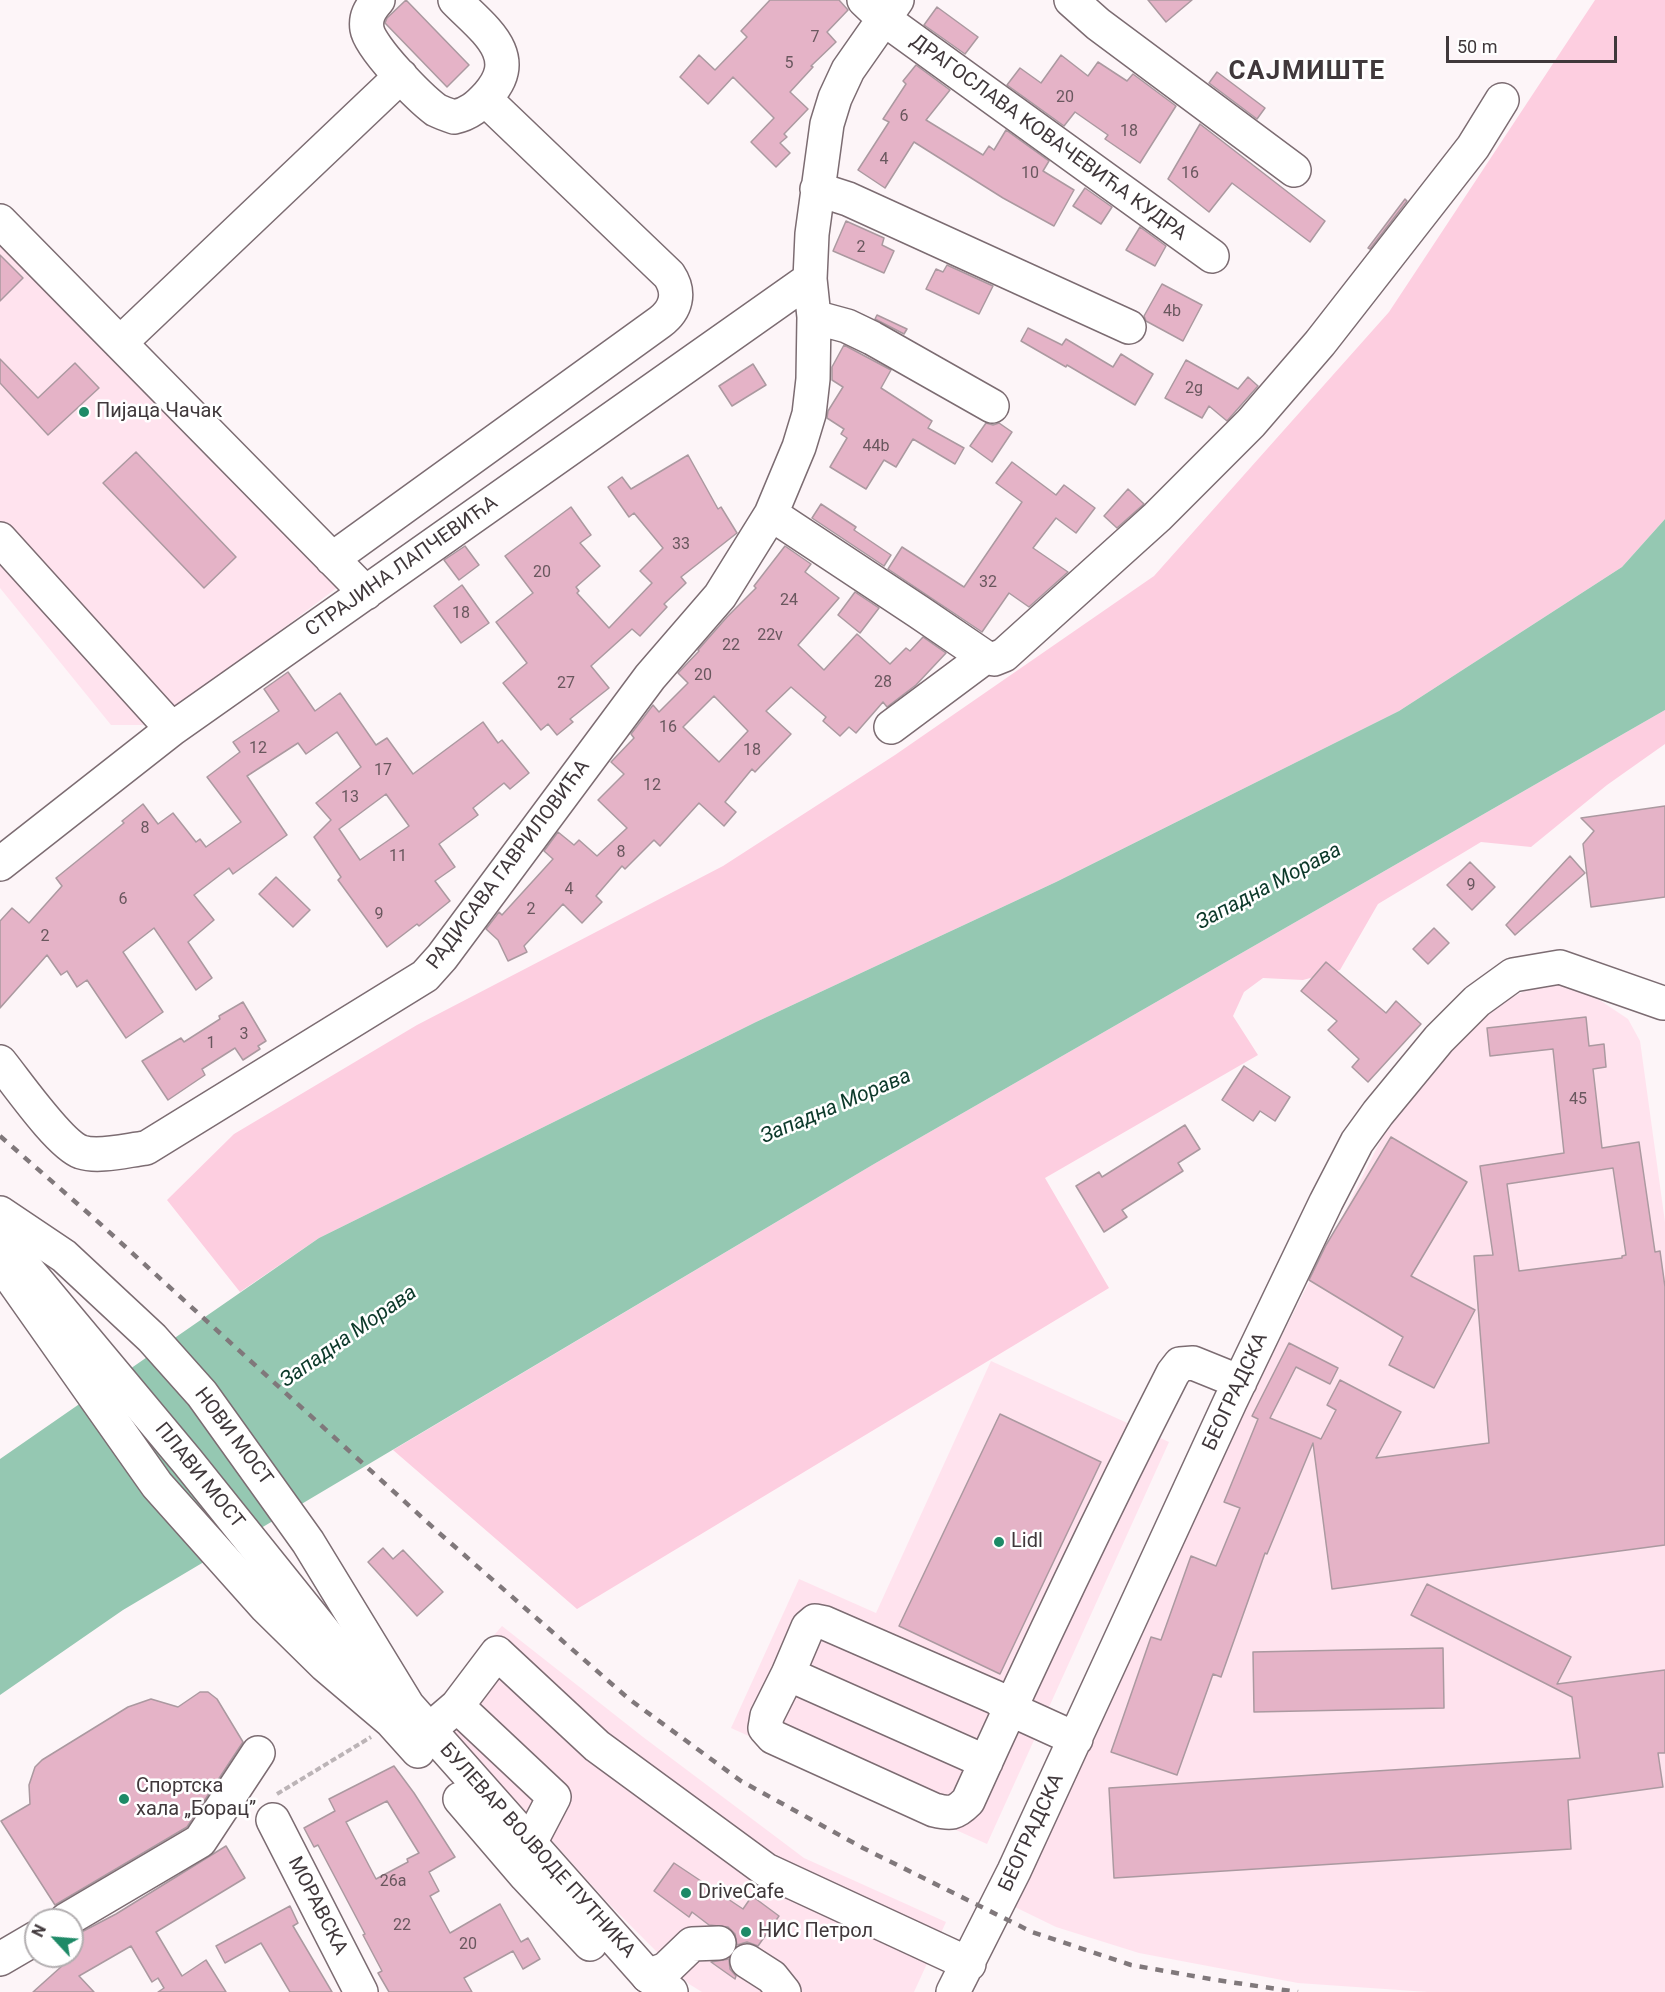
<!DOCTYPE html>
<html>
<head>
<meta charset="utf-8">
<style>
	body { margin:0 }
	#map { position:relative; width:1665px; height:1992px; overflow:hidden; background:#fdf5f8; font-family:Roboto,sans-serif }
	canvas { display:block }
	.north { position:absolute; left:24px; top:1908px; width:60px; height:60px; box-sizing:border-box; background:#fff; border:2px solid #b3afb1; border-radius:50%; rotate:296deg; font-size:16px; font-weight:700; line-height:24px; text-align:center; color:#40383b }
	.north::after { content:''; display:block; margin:auto; width:21px; height:27px; background:#1e8a67; clip-path:polygon(50% 0,100% 100%,50% 72%,0 100%) }
	.scale { position:absolute; left:1446px; top:36px; width:171px; height:27px; box-sizing:border-box; border:3px solid #40383b; border-top:0; padding-left:8px; font-size:18px; line-height:21px; white-space:nowrap; color:#40383b; -webkit-text-stroke:4px #fff; paint-order:stroke }
</style>
</head>
<body>
<div id="map">
<canvas width="1665" height="1992"></canvas>
<div class="north">N</div>
<div class="scale">50 m</div>
</div>
<script>
const context = document.querySelector('canvas').getContext('2d');
context.lineJoin = 'round';
function fill(path, color) { context.fillStyle = color; context.fill(path, 'evenodd'); }
function strokePath(path, color, width, dash) { context.strokeStyle = color; context.lineWidth = width; context.lineCap = dash ? 'butt' : 'round'; context.setLineDash(dash || []); context.stroke(path); }
function drawText(font, color, halo, rows, align = 'center') {
  context.font = font + ' Roboto,sans-serif'; context.lineWidth = 5; context.setLineDash([]); context.textBaseline = 'middle'; context.strokeStyle = halo; context.fillStyle = color; for (const [text, x, y, turn = 0] of rows) {
    context.save(); context.translate(x, y); context.rotate((+turn || 0) * Math.PI / 180); context.textAlign = isNaN(turn) ? turn : align; if (halo) context.strokeText(text, 0, 0); context.fillText(text, 0, 0); context.restore();
  }
}
fill(new Path2D(`
	M 0,238 L 338,587 L 155,725 L 111,725 L 0,588 Z
	M 1561,985 L 1592,995 L 1628,1019 L 1640,1041 L 1665,1222 L 1665,1992 L 1428,1992 L 1298,1983 L 1139,1953 L 1056,1927 L 1015,1907 L 1262,1375 L 1383,1136 L 1456,1039 L 1487,1011 L 1530,988 Z
	M 991,1361 L 1169,1442 L 987,1844 L 731,1728 L 799,1579 L 876,1613 Z
	M 502,1626 L 643,1737 L 804,1858 L 946,1922 L 914,1992 L 702,1992 L 689,1984 L 608,1903 L 432,1707 Z`), '#ffe3ee');
fill(new Path2D(`
	M 1595,0 L 1665,0 L 1665,519 L 1622,567 L 1399,711 L 1056,882 L 756,1022 L 319,1238 L 240,1292 L 167,1200 L 234,1134 L 417,1025 L 723,866 L 895,755 L 1154,576 L 1389,312 Z
	M 1665,710 L 1665,744 L 1607,785 L 1531,847 L 1481,842 L 1378,904 L 1340,970 L 1303,980 L 1263,978 L 1244,992 L 1233,1016 L 1258,1055 L 1045,1178 L 1109,1288 L 577,1609 L 393,1450 L 874,1164 Z`), '#fdcee0');
fill(new Path2D(`
	M 1665,519 L 1665,710 L 874,1164 L 123,1610 L 0,1695 L 0,1459 L 319,1238 L 756,1022 L 1056,882 L 1399,711 L 1622,567 Z`), '#95c8b2');
const building = new Path2D(`
	M 406,0 L 469,65 L 447,87 L 385,23 L 387,18 Z
	M 770,0 L 839,0 L 848,10 L 827,32 L 836,42 L 811,66 L 813,67 L 790,92 L 808,109 L 784,134 L 787,137 L 780,143 L 790,153 L 776,167 L 751,142 L 774,118 L 733,77 L 708,104 L 680,77 L 699,55 L 715,70 L 747,37 L 741,31 Z
	M 1148,0 L 1192,0 L 1166,22 Z
	M 937,7 L 978,37 L 965,54 L 924,25 Z
	M 1061,55 L 1088,76 L 1098,62 L 1127,81 L 1133,74 L 1176,106 L 1140,163 L 1105,139 L 1108,135 L 1075,112 L 1064,126 L 1007,85 L 1020,68 L 1041,83 Z
	M 916,65 L 950,90 L 926,120 L 983,155 L 989,146 L 994,150 L 1006,130 L 1049,161 L 1043,171 L 1074,190 L 1054,226 L 1003,198 L 914,142 L 885,188 L 858,170 L 889,122 L 883,119 L 906,84 L 903,81 Z
	M 1217,72 L 1265,108 L 1257,119 L 1209,83 Z
	M 1200,124 L 1325,221 L 1310,242 L 1232,183 L 1209,212 L 1168,179 Z
	M 1085,188 L 1112,207 L 1101,224 L 1073,206 Z
	M 1405,199 L 1407,201 L 1370,249 L 1368,248 Z
	M 846,221 L 884,238 L 882,245 L 894,251 L 884,273 L 833,251 Z
	M 1140,227 L 1166,246 L 1155,266 L 1126,250 Z
	M 0,255 L 23,278 L 0,301 Z
	M 947,265 L 993,286 L 979,314 L 926,289 L 936,269 L 943,272 Z
	M 1162,284 L 1202,305 L 1183,341 L 1146,321 L 1144,316 Z
	M 877,315 L 907,329 L 904,334 L 875,319 Z
	M 1028,328 L 1062,345 L 1066,339 L 1113,367 L 1121,354 L 1153,374 L 1135,405 L 1067,365 L 1066,367 L 1021,341 Z
	M 844,345 L 891,370 L 881,388 L 932,421 L 928,428 L 964,448 L 955,464 L 913,439 L 896,467 L 884,460 L 866,489 L 830,467 L 847,438 L 841,434 L 844,429 L 827,418 L 828,411 L 843,387 L 832,380 L 832,367 Z
	M 0,359 L 38,398 L 75,363 L 99,388 L 48,435 L 0,383 Z
	M 1186,360 L 1238,389 L 1248,377 L 1258,386 L 1227,421 L 1209,406 L 1202,418 L 1165,398 Z
	M 753,364 L 766,385 L 732,406 L 719,386 Z
	M 986,423 L 993,425 L 999,423 L 1012,432 L 992,462 L 970,446 Z
	M 136,452 L 236,557 L 204,588 L 103,483 Z
	M 688,455 L 718,509 L 721,507 L 737,533 L 681,577 L 686,583 L 664,604 L 667,607 L 640,636 L 632,629 L 591,666 L 609,688 L 570,719 L 573,722 L 557,735 L 548,724 L 541,730 L 503,683 L 527,663 L 496,622 L 533,593 L 505,556 L 571,507 L 591,535 L 580,543 L 600,566 L 576,587 L 579,591 L 577,593 L 609,628 L 652,583 L 640,571 L 663,548 L 634,513 L 629,517 L 608,487 L 622,477 L 631,489 Z
	M 1012,462 L 1056,495 L 1064,485 L 1095,508 L 1076,533 L 1056,518 L 1033,548 L 1068,572 L 1029,607 L 1009,593 L 982,632 L 888,569 L 902,547 L 964,587 L 1022,502 L 996,483 Z
	M 1128,489 L 1144,504 L 1117,528 L 1104,516 Z
	M 821,504 L 856,527 L 854,530 L 891,555 L 884,566 L 812,518 Z
	M 465,546 L 479,565 L 459,580 L 444,560 Z
	M 785,546 L 811,564 L 805,572 L 839,598 L 798,645 L 824,670 L 857,634 L 890,664 L 906,648 L 910,651 L 923,637 L 946,653 L 916,685 L 887,707 L 883,702 L 856,733 L 849,727 L 840,736 L 823,721 L 826,717 L 791,687 L 766,711 L 791,734 L 755,772 L 752,769 L 725,802 L 736,812 L 724,826 L 699,803 L 660,846 L 654,840 L 625,869 L 622,866 L 596,896 L 602,902 L 582,923 L 563,904 L 524,946 L 527,952 L 508,961 L 498,940 L 486,929 L 499,912 L 502,915 L 553,859 L 544,851 L 558,832 L 574,845 L 579,840 L 597,856 L 627,828 L 598,800 L 624,774 L 611,762 L 634,738 L 631,734 L 653,705 L 659,712 L 688,683 L 678,673 L 699,651 L 698,650 L 727,617 L 756,588 L 754,586 ZM 714,696 L 748,731 L 719,762 L 683,727 Z
	M 462,585 L 489,623 L 461,643 L 434,606 Z
	M 855,592 L 879,608 L 860,633 L 838,615 Z
	M 288,672 L 315,711 L 340,693 L 376,745 L 387,738 L 413,774 L 483,722 L 498,743 L 502,740 L 529,773 L 510,789 L 504,783 L 473,808 L 478,815 L 439,844 L 455,867 L 435,881 L 450,901 L 419,926 L 417,924 L 387,947 L 338,880 L 341,877 L 314,837 L 331,820 L 316,803 L 361,767 L 337,732 L 306,754 L 298,743 L 247,776 L 287,835 L 233,874 L 229,868 L 194,895 L 214,920 L 188,942 L 212,978 L 196,990 L 154,928 L 123,952 L 163,1012 L 126,1038 L 87,980 L 77,987 L 67,971 L 61,975 L 47,955 L 0,1008 L 0,921 L 12,908 L 29,923 L 62,886 L 56,878 L 124,823 L 122,821 L 143,804 L 158,824 L 173,813 L 196,842 L 200,839 L 206,847 L 241,822 L 207,777 L 240,752 L 233,742 L 279,711 L 264,689 ZM 386,794 L 409,826 L 360,860 L 339,829 Z
	M 1665,806 L 1665,897 L 1591,907 L 1583,844 L 1594,831 L 1581,818 Z
	M 1570,856 L 1585,873 L 1515,935 L 1506,925 Z
	M 1470,862 L 1495,887 L 1472,910 L 1447,885 Z
	M 276,877 L 310,910 L 293,927 L 259,894 Z
	M 1434,928 L 1449,943 L 1428,964 L 1413,949 Z
	M 1326,962 L 1386,1013 L 1396,1001 L 1421,1024 L 1368,1082 L 1352,1067 L 1359,1059 L 1328,1030 L 1337,1021 L 1301,991 Z
	M 243,1002 L 266,1041 L 258,1046 L 260,1049 L 243,1060 L 235,1048 L 202,1069 L 205,1075 L 168,1100 L 142,1061 L 181,1038 L 184,1042 L 220,1019 L 219,1016 Z
	M 1586,1017 L 1589,1046 L 1604,1044 L 1606,1067 L 1593,1069 L 1602,1148 L 1639,1142 L 1655,1252 L 1660,1251 L 1665,1287 L 1665,1545 L 1332,1589 L 1313,1443 L 1267,1554 L 1265,1553 L 1221,1677 L 1213,1674 L 1177,1775 L 1111,1752 L 1151,1637 L 1161,1640 L 1191,1556 L 1216,1566 L 1240,1508 L 1224,1502 L 1258,1419 L 1252,1416 L 1289,1343 L 1338,1368 L 1330,1384 L 1296,1367 L 1270,1418 L 1321,1439 L 1336,1410 L 1327,1405 L 1340,1380 L 1401,1412 L 1376,1458 L 1489,1443 L 1474,1256 L 1493,1255 L 1480,1166 L 1564,1153 L 1553,1049 L 1490,1056 L 1487,1028 ZM 1613,1168 L 1626,1255 L 1622,1256 L 1622,1258 L 1519,1271 L 1507,1184 Z
	M 1244,1066 L 1290,1097 L 1275,1121 L 1260,1111 L 1253,1121 L 1222,1100 Z
	M 1185,1125 L 1200,1149 L 1178,1163 L 1183,1171 L 1122,1210 L 1127,1217 L 1104,1232 L 1076,1186 L 1099,1172 L 1102,1177 Z
	M 1391,1137 L 1467,1182 L 1411,1276 L 1475,1310 L 1434,1388 L 1389,1365 L 1403,1337 L 1309,1280 L 1326,1245 Z
	M 1000,1414 L 1101,1462 L 1000,1674 L 899,1626 Z
	M 383,1548 L 393,1559 L 403,1550 L 443,1592 L 417,1616 L 368,1562 Z
	M 1427,1584 L 1571,1657 L 1557,1684 L 1665,1670 L 1665,1753 L 1658,1753 L 1663,1787 L 1568,1800 L 1571,1849 L 1114,1878 L 1109,1788 L 1580,1758 L 1572,1697 L 1411,1615 Z
	M 1443,1648 L 1444,1708 L 1254,1712 L 1253,1652 Z
	M 200,1692 L 208,1692 L 217,1699 L 243,1742 L 187,1827 L 55,1905 L 1,1821 L 30,1804 L 29,1785 L 35,1767 L 42,1760 L 128,1707 L 151,1699 L 178,1707 Z
	M 394,1766 L 414,1793 L 455,1857 L 429,1872 L 439,1891 L 430,1896 L 450,1933 L 500,1904 L 521,1942 L 528,1938 L 540,1959 L 523,1969 L 513,1951 L 464,1978 L 472,1992 L 389,1992 L 378,1973 L 382,1971 L 363,1935 L 365,1934 L 318,1845 L 314,1847 L 304,1828 L 335,1811 L 329,1799 ZM 387,1801 L 419,1853 L 407,1859 L 408,1862 L 376,1879 L 346,1822 Z
	M 226,1846 L 245,1878 L 156,1932 L 182,1976 L 206,1960 L 226,1992 L 158,1992 L 164,1988 L 158,1978 L 152,1982 L 131,1946 L 79,1976 L 94,1992 L 33,1992 L 72,1957 L 72,1937 L 116,1914 Z
	M 674,1863 L 743,1909 L 752,1896 L 779,1916 L 758,1946 L 747,1942 L 737,1945 L 735,1934 L 728,1927 L 709,1925 L 692,1912 L 689,1917 L 654,1891 Z
	M 290,1906 L 298,1923 L 293,1926 L 332,1992 L 290,1992 L 261,1943 L 225,1963 L 216,1946 Z
	M 729,1959 L 730,1969 L 736,1976 L 735,1979 L 711,1962 Z`);
fill(building, '#e5b3c7');
strokePath(building, '#ab99a0', 1.5);
const minor = new Path2D(`
	M 378,0 C 370,9 365,17 367,29 C 370,48 420,98 436,110 C 442,113 448,115 454,117 C 469,114 478,106 488,95 C 524,55 482,28 455,0
	M 864,0 L 884,19 L 1212,256
	M 1071,0 L 1098,24 L 1294,170
	M 817,189 L 848,199 L 1129,327
	M 0,221 L 366,593
	M 814,317 L 847,326 L 872,338 L 992,406
	M 120,343 L 401,76
	M 771,514 L 919,612 L 985,657
	M 0,539 L 172,729
	M 332,559 L 660,322 C 676,310 681,293 669,275 L 485,99
	M 891,727 L 985,657 L 994,659 L 1004,655 L 1157,517 L 1251,423 L 1320,343 L 1473,147 L 1502,100
	M 0,864 L 172,729 L 810,279
	M 0,1062 C 17,1083 59,1144 81,1152 C 99,1158 128,1150 146,1148 L 425,976 L 442,957 L 650,677 L 720,596 L 771,514 L 799,447 L 809,414 L 813,379 L 814,317 L 810,279 L 812,234 L 827,124 L 835,98 L 848,70 L 897,0
	M 0,1237 L 187,1461 L 333,1643 L 398,1712
	M 788,1674 L 986,1762
	M 457,1706 L 554,1797 L 530,1843
	M 429,1730 L 457,1706 L 497,1653 L 597,1746 L 766,1870 L 969,1964
	M 1076,1739 L 1010,1709 L 997,1698 L 825,1623 L 815,1621 L 808,1627 L 788,1674 L 767,1716 L 765,1728 L 773,1737 L 934,1810 C 951,1814 955,1814 968,1801 C 1033,1657 1101,1514 1173,1373 L 1180,1364 L 1193,1363 L 1240,1382
	M 273,1820 L 361,1992
	M 66,1920 L 200,1841 L 258,1753
	M 0,1959 L 36,1938
	M 747,1961 L 772,1977 L 784,1992
	M 648,1976 L 666,1969 L 692,1944 L 719,1943
	M 953,1992 L 1014,1871 L 1230,1402 L 1326,1202 L 1357,1142 L 1378,1113 L 1439,1039 L 1477,1001 L 1513,975 L 1560,967 L 1663,1003`);
const major = new Path2D(`
	M 0,1213 L 64,1256 L 152,1338 L 202,1394 L 308,1542 L 408,1706 L 648,1976 L 671,1992
	M 0,1262 L 157,1485 L 266,1607 L 325,1665 L 391,1721 L 418,1751
	M 460,1799 L 526,1876 L 590,1944`);
strokePath(minor, '#7c6c72', 36);
strokePath(major, '#7c6c72', 36);
strokePath(new Path2D(`
	M 277,1794 L 371,1737`), '#bcb4b7', 4, [6, 3]);
strokePath(minor, '#fff', 33);
strokePath(major, '#fff', 33);
strokePath(new Path2D(`
	M 0,1136 L 96,1220 L 438,1532 L 629,1699 L 741,1781 L 863,1848 L 1032,1932 L 1131,1965 L 1216,1980 L 1298,1992`), '#80787b', 4.5, [8, 8]);
for (const [x, y, r, color] of [
	[84,412,6,"#1e8a67"],
	[999,1542,6,"#1e8a67"],
	[124,1799,6,"#1e8a67"],
	[686,1893,6,"#1e8a67"],
	[746,1932,6,"#1e8a67"]
]) { const dot = new Path2D(); dot.arc(x, y, r, 0, 2 * Math.PI); context.fillStyle = color; context.fill(dot); strokePath(dot, '#fff', 2); }
drawText('16px', '#69575e', null, [
	["7",815,38],
	["5",789,64],
	["20",1065,98],
	["6",904,117],
	["18",1129,132],
	["4",884,160],
	["10",1030,174],
	["16",1190,174],
	["2",861,248],
	["4b",1172,312],
	["2g",1194,389],
	["44b",876,447],
	["33",681,545],
	["20",542,573],
	["32",988,583],
	["24",789,601],
	["18",461,614],
	["22v",770,636],
	["22",731,646],
	["20",703,676],
	["28",883,683],
	["27",566,684],
	["16",668,728],
	["12",258,749],
	["18",752,751],
	["17",383,771],
	["12",652,786],
	["13",350,798],
	["8",145,829],
	["8",621,853],
	["11",398,857],
	["9",1471,886],
	["4",569,890],
	["6",123,900],
	["2",531,910],
	["9",379,915],
	["2",45,937],
	["3",244,1035],
	["1",211,1044],
	["45",1578,1100],
	["26a",393,1882],
	["22",402,1926],
	["20",468,1945]
]);
drawText('20px', '#40383b', '#fff', [
	["ДРАГОСЛАВА КОВАЧЕВИЋА КУДРА",1048,138,36],
	["СТРАЈИНА ЛАПЧЕВИЋА",402,567,-35],
	["РАДИСАВА ГАВРИЛОВИЋА",509,865,-53],
	["БЕОГРАДСКА",1236,1392,-65],
	["НОВИ МОСТ",233,1437,53],
	["ПЛАВИ МОСТ",199,1476,51],
	["БЕОГРАДСКА",1032,1833,-65],
	["БУЛЕВАР ВОЈВОДЕ ПУТНИКА",537,1851,48],
	["МОРАВСКА",317,1906,63]
]);
drawText('20px', '#40383b', '#fff', [
	["Пијаца Чачак",96,412],
	["Lidl",1011,1542],
	["Спортска",136,1787],
	["хала „Борац”",136,1810],
	["DriveCafe",698,1893],
	["НИС Петрол",758,1932]
], 'left');
drawText('italic 21px', '#0c392a', '#fff', [
	["Западна Морава",1269,887,-28],
	["Западна Морава",836,1107,-23],
	["Западна Морава",349,1337,-35]
]);
context.letterSpacing = '1.5px';
drawText('bold 26px', '#40383b', '#fff', [
	["САЈМИШТЕ",1307,72]
]);
context.letterSpacing = '0px';
</script>
</body>
</html>
